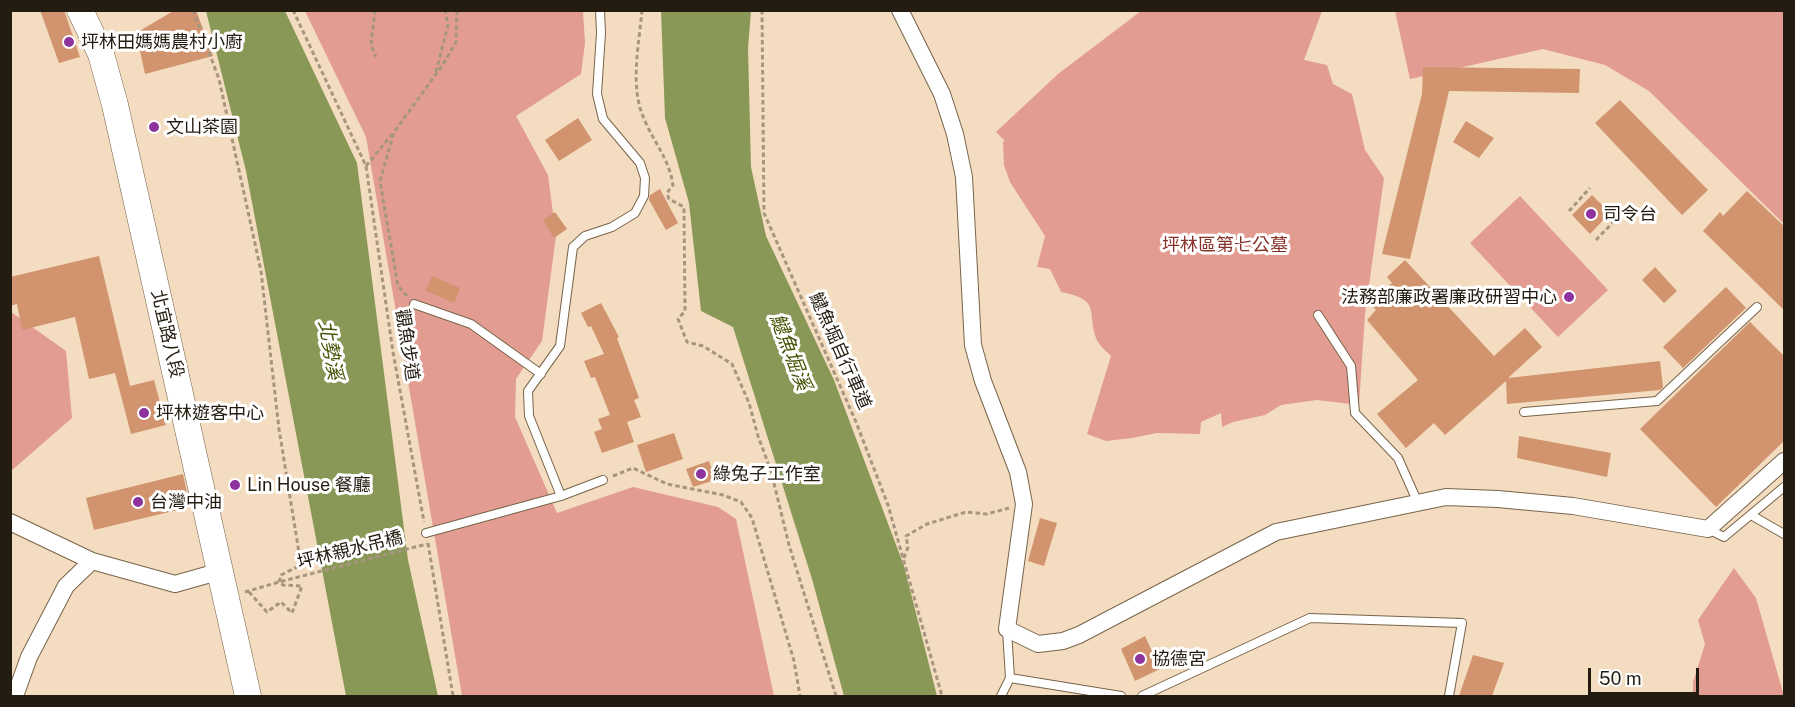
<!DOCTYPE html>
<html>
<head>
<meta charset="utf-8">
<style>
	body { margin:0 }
	#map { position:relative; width:1795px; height:707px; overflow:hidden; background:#f3dcbf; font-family:"Public Sans",sans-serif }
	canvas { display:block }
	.frame { position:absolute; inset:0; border:12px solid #241c11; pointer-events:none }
	.scale { position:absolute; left:1588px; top:668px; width:111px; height:27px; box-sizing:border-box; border:3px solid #241c11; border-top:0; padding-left:8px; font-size:18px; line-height:21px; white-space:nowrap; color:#241c11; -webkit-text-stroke:4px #fff; paint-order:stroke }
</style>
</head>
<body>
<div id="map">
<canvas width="1795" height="707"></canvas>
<div class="frame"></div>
<div class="scale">50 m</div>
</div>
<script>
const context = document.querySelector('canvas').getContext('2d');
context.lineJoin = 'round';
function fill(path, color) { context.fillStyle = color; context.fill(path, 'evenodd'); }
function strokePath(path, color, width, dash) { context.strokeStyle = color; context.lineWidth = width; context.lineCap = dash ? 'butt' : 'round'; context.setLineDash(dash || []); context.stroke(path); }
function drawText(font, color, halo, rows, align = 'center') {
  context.font = font + ' "Public Sans","Noto Sans TC",sans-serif'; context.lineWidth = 6; context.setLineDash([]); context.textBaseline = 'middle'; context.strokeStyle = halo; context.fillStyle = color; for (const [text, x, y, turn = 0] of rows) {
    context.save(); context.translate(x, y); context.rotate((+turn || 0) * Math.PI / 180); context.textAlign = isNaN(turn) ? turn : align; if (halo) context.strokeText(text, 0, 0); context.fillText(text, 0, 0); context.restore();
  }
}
fill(new Path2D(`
	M 305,11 L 583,11 L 585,43 L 581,74 L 516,116 L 548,175 L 556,236 L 542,341 L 516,379 L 515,417 L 557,513 L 633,487 L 718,507 L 736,519 L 774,696 L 462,696 L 366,137 Z
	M 1141,11 L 1322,11 L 1304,60 L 1327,65 L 1333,84 L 1352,94 L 1365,150 L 1384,178 L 1365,314 L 1359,405 L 1317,400 L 1281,405 L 1265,415 L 1233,422 L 1222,427 L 1221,413 L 1201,422 L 1200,434 L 1157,433 L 1132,438 L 1106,441 L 1087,434 L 1111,356 C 1107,352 1101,347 1098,342 C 1085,314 1104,300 1061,292 L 1050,269 L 1037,267 L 1045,236 L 1010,182 L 1004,165 L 1003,142 L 1005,141 L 996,132 L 1058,74 Z
	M 1395,11 L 1784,11 L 1784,224 L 1649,91 L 1605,65 L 1543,49 L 1410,79 Z
	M 1520,196 L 1608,290 L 1558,337 L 1470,243 Z
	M 11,312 L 66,351 L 72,418 L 11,471 Z
	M 1734,568 L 1756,598 L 1784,696 L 1693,696 L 1693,682 L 1705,644 L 1698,620 Z`), '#e39c91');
fill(new Path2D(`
	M 206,11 L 285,11 L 357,163 L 408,560 L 438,696 L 346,696 L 246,171 Z
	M 661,11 L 751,11 L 748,48 L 751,167 L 766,236 L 834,380 L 904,566 L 937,696 L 844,696 L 812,579 L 733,327 L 701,311 L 689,203 L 665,118 Z`), '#8a9857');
fill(new Path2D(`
	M 40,10 L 64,10 L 80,57 L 59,63 Z
	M 175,10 L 196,10 L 213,56 L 145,74 L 136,33 Z
	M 1423,67 L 1580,69 L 1579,93 L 1449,91 L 1410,259 L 1382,254 L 1422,94 Z
	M 1620,100 L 1708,190 L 1682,215 L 1595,123 Z
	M 578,118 L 592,140 L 559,161 L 545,140 Z
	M 1466,121 L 1494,138 L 1479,158 L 1453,142 Z
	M 660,189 L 678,223 L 666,230 L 649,200 L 650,195 Z
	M 1747,191 L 1785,227 L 1785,311 L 1703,231 L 1720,212 L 1723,216 Z
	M 1592,195 L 1610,213 L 1590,234 L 1572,215 Z
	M 555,212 L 567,229 L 554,238 L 543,220 Z
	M 99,256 L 130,386 L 154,380 L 166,425 L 131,434 L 115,373 L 89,379 L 75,317 L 22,330 L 17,304 L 10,306 L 10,277 Z
	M 1405,260 L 1494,356 L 1525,328 L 1542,347 L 1508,378 L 1660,361 L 1663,387 L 1660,390 L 1507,404 L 1506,381 L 1445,435 L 1434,423 L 1406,448 L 1377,414 L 1418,380 L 1367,320 L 1376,310 L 1370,303 L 1392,283 L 1387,277 Z
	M 1655,267 L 1677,291 L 1664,303 L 1642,280 Z
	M 432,276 L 460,288 L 454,303 L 426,291 Z
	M 1726,287 L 1746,308 L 1683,368 L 1663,347 Z
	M 601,303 L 619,337 L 617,338 L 639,398 L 634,400 L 641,417 L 627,422 L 634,442 L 602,453 L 594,432 L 602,429 L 598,419 L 610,415 L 595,377 L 591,378 L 584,361 L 604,354 L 591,326 L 588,327 L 581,313 Z
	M 1750,322 L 1785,357 L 1785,440 L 1716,507 L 1640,429 Z
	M 674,433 L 683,459 L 646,472 L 637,445 Z
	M 1519,436 L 1611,453 L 1607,477 L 1517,458 Z
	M 709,461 L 715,480 L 693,487 L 686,469 Z
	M 183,474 L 190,507 L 94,530 L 86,498 Z
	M 1040,518 L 1057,523 L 1044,566 L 1028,561 Z
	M 1145,636 L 1160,669 L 1135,681 L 1121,649 Z
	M 1473,655 L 1504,663 L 1492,696 L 1459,696 Z`), '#d1946f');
const lane = new Path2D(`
	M 414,304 L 471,324 L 541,374
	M 1318,315 L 1351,366 L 1355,413 L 1398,458 L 1418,503
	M 1524,412 L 1657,401 L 1757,307
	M 561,496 L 529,416 L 528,391 L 560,346 L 573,247 L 585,236 L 612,227 L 635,213 L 644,196 L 645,178 L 640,163 L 603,119 L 597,94 L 601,33 L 600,10
	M 1751,515 L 1784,534
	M 1708,529 L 1724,537 L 1784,487
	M 426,533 L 561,496 L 603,480
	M 1010,678 L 1121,696
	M 1001,696 L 1010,678 L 1007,630
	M 1142,696 L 1310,618 L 1462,623 L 1449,696`);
const street = new Path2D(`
	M 900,10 L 942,94 L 955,134 L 964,177 L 973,345 L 983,381 L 1018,472 L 1024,504 L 1007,629 L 1038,644 L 1063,641 L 1079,635 L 1276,532 L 1446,497 L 1498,499 L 1573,506 L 1708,529 L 1784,461
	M 10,522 L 92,561 L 175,584 L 221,571
	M 15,696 L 29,657 L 66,586 L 92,561`);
const primary = new Path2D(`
	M 80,10 L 101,54 L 115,105 L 248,696`);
strokePath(lane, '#78644a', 10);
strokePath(street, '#78644a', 18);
strokePath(primary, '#78644a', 27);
strokePath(new Path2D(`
	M 193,10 L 219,79 L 261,271 L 279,429 L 301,565 L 281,575 L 279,582
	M 293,10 L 366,166 L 393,352 L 424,522
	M 375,10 L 371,45 L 376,57
	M 642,10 C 639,46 629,88 645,121 C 655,144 669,159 673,185 L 667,193 L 669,199 L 684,207 L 685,311 L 678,319 L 687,342 L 703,346 L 732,364 L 749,403 L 758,436 L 771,471 L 789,545 L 836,696
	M 762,10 L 764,213 L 856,422 L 888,505 L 942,696
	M 436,72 L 448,25 L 445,10
	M 366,166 L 393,133
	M 1569,211 L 1590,188
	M 1596,240 L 1619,216
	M 407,296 L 398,286 L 380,181 L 394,132 L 442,66 L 456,42 L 457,10
	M 613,476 L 633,468 L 667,484 L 723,495 L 741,502 L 752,518 L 794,661 L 800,696
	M 428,543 L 453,696
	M 904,558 L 908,547 L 906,536 L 927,524 L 966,512 L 987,514 L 1009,508
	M 245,592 L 279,582 L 427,544
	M 249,592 L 267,612 L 281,602 L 292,613 L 302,586 L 283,585 L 279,582`), '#a7967f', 3, [4.5, 3]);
strokePath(lane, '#fff', 8);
strokePath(street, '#fff', 16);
strokePath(primary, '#fff', 26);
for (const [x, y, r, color] of [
	[69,42,6,"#8e329d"],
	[154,127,6,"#8e329d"],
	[1591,214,6,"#8e329d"],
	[1569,297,6,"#8e329d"],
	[144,413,6,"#8e329d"],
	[701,474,6,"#8e329d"],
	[235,485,6,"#8e329d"],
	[138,502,6,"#8e329d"],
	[1140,659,6,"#8e329d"]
]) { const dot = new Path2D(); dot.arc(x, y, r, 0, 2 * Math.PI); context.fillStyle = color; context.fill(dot); strokePath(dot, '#fff', 2); }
drawText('18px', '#241c11', '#fff', [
	["坪林田媽媽農村小廚",81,42],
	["文山茶園",166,127],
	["司令台",1603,214],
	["法務部廉政署廉政研習中心",1557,297,"right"],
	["坪林遊客中心",156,413],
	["綠兔子工作室",713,474],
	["Lin House 餐廳",247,485],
	["台灣中油",150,502],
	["協德宮",1152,659]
], 'left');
drawText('18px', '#873228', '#fff', [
	["坪林區第七公墓",1225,245]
]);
drawText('18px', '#241c11', '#fff', [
	["北宜路八段",167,334,77],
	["觀魚步道",407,345,81],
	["𩻸魚堀自行車道",840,351,66],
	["坪林親水吊橋",350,550,-14]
]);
drawText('italic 20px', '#485407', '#fff', [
	["北勢溪",330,350,80],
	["𩻸魚堀溪",790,352,69]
]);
</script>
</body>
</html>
